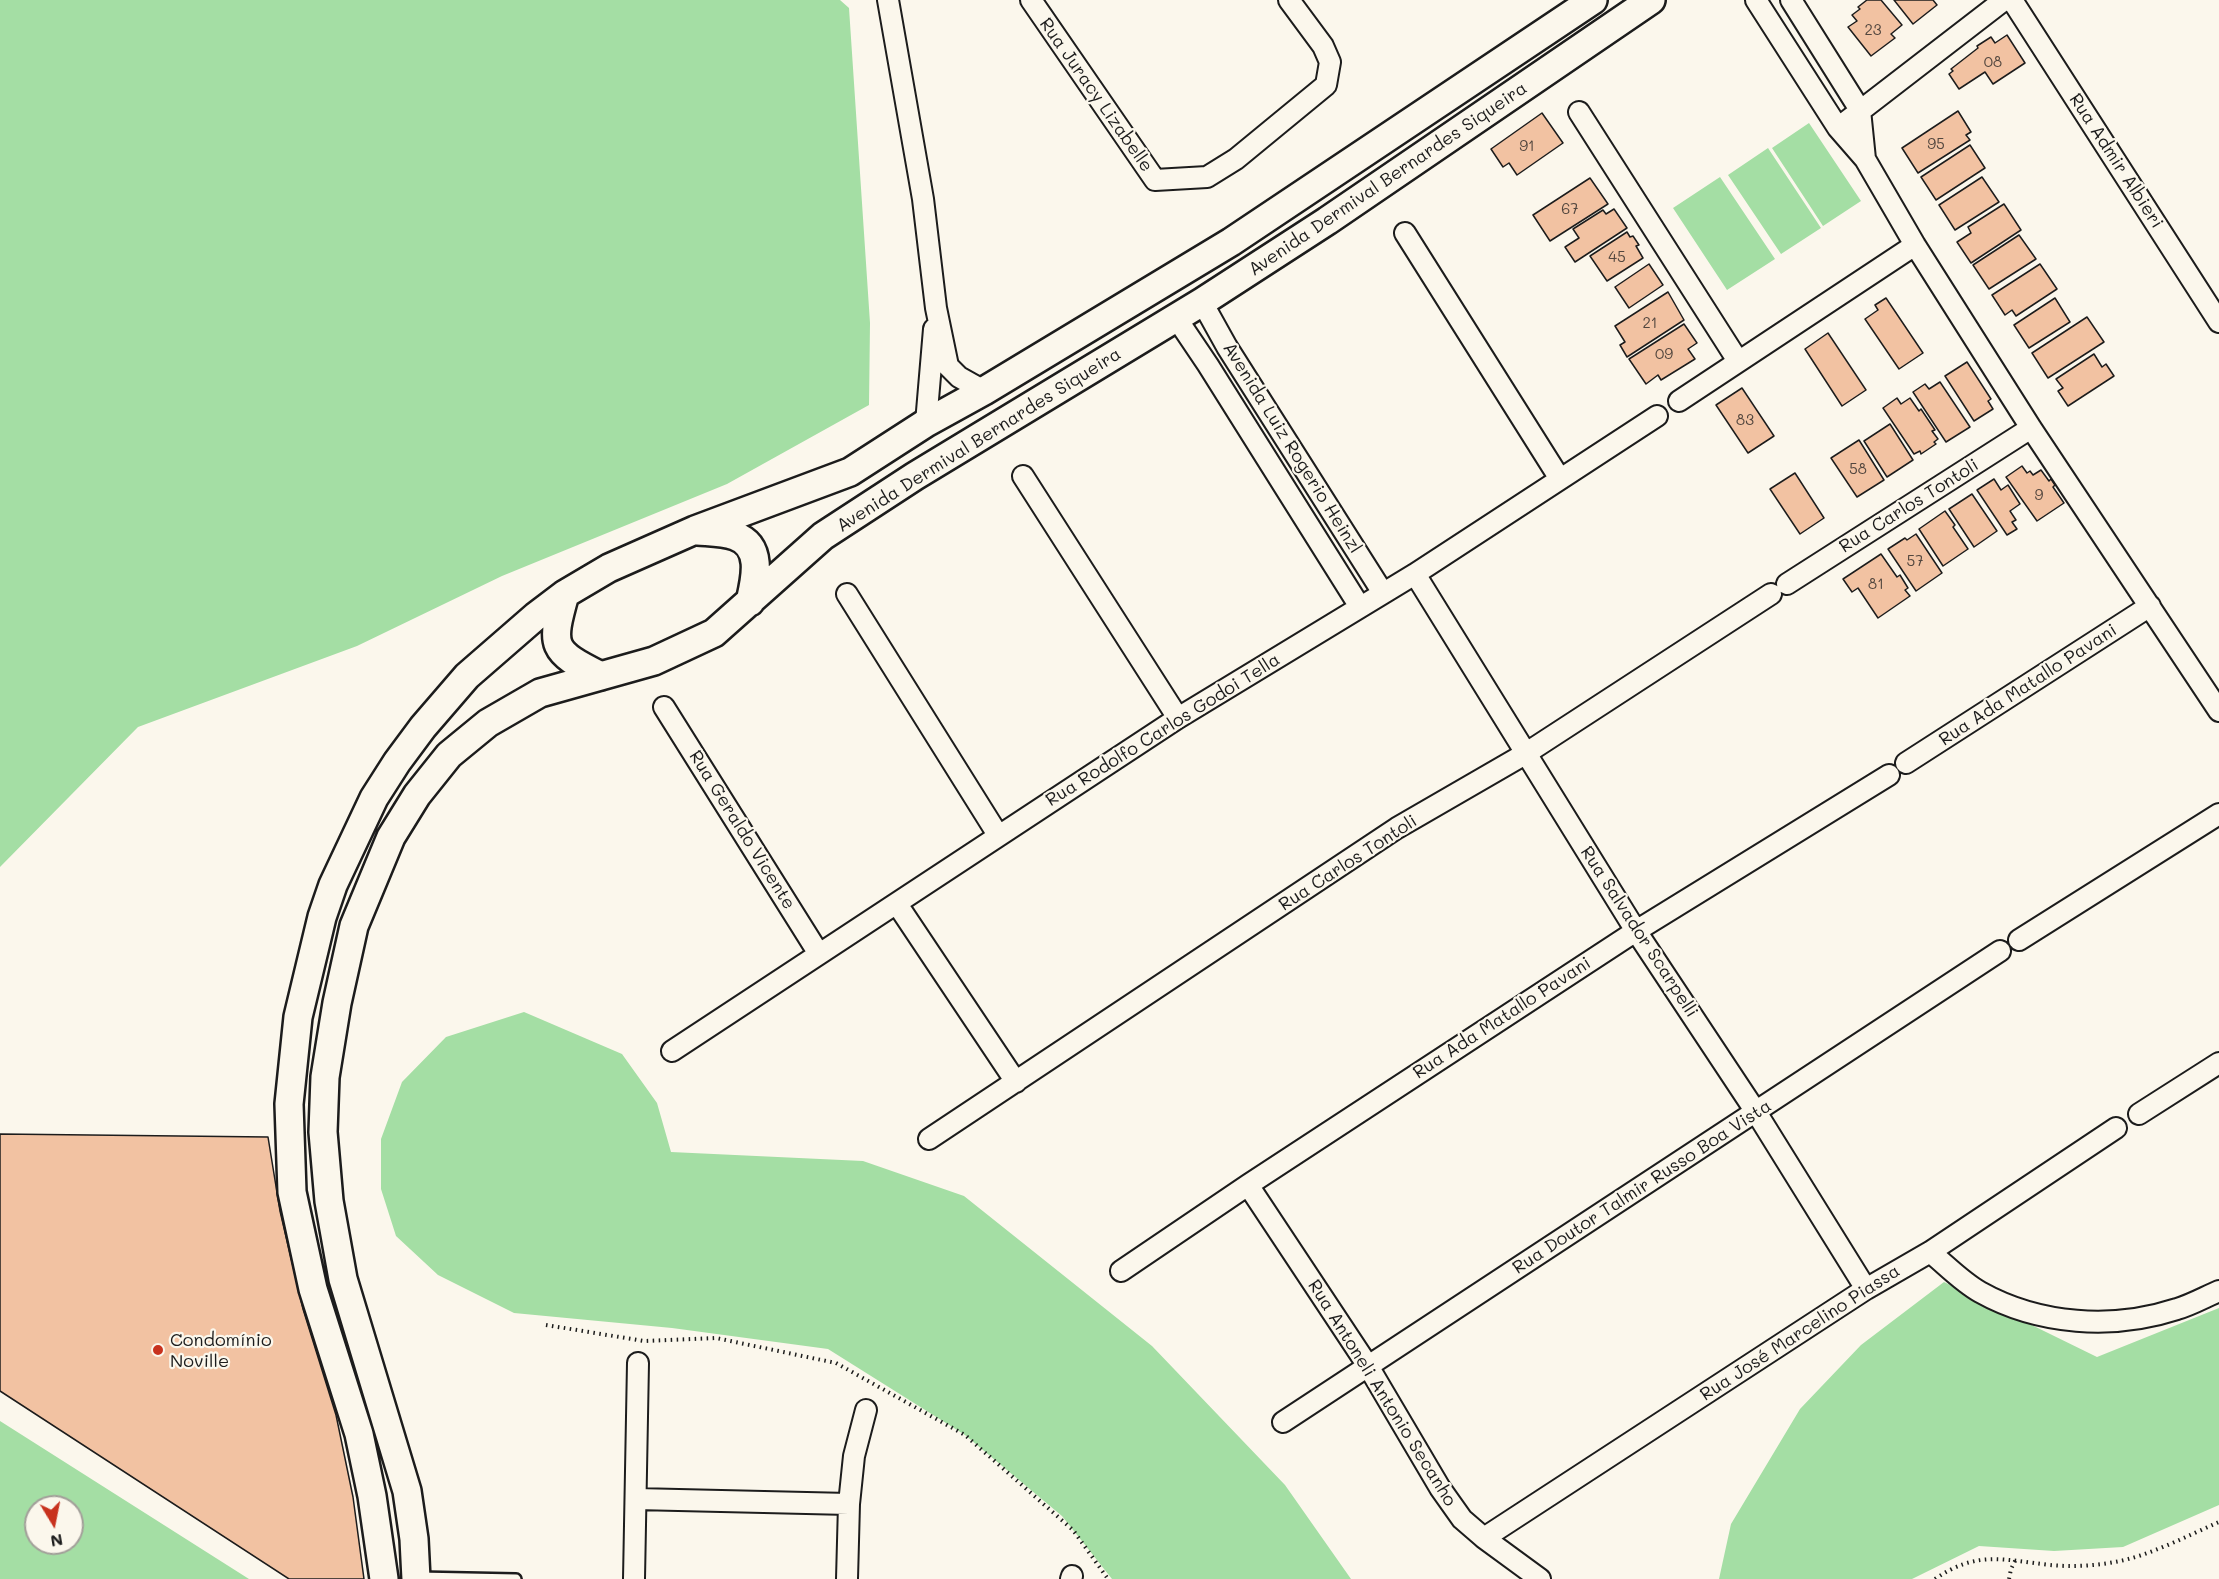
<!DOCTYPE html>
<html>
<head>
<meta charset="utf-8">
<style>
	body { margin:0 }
	#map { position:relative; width:2219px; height:1579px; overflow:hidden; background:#fbf7ec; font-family:Mali,sans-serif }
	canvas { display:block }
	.north { position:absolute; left:24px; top:1495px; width:60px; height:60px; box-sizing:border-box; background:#fbf7ec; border:2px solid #a29f99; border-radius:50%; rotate:170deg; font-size:16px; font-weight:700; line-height:24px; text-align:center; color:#1c1c1c }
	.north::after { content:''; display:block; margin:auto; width:21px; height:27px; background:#c8321e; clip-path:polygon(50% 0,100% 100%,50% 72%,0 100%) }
</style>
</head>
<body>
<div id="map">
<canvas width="2219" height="1579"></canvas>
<div class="north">N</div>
</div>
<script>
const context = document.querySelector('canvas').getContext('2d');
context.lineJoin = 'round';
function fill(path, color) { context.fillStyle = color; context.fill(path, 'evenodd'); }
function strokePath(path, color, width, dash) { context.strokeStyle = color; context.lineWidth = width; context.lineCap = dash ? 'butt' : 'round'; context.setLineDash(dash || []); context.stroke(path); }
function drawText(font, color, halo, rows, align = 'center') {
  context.font = font + ' Mali,sans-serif'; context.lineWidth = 4.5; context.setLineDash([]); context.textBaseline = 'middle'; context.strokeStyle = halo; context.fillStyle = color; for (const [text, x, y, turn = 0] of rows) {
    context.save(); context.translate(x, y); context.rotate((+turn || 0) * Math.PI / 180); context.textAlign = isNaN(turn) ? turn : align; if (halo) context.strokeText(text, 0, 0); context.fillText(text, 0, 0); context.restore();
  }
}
fill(new Path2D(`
	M 0,0 L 840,0 L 849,8 L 870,323 L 869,405 L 727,484 L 502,576 L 357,646 L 138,727 L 0,867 Z
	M 1809,123 L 1861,201 L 1823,226 L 1772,148 Z
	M 1768,148 L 1821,228 L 1781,254 L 1728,175 Z
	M 1720,177 L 1775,259 L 1727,290 L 1673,208 Z
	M 524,1012 L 622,1054 L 657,1103 L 671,1152 L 863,1161 L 964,1196 L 1152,1346 L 1285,1485 L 1351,1579 L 1112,1579 L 1062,1516 L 965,1435 L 828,1349 L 672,1328 L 514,1313 L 438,1275 L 396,1236 L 381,1189 L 381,1139 L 402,1082 L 446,1037 Z
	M 1944,1282 L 2097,1357 L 2219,1308 L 2219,1505 L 2123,1547 L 2054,1551 L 1979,1546 L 1912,1579 L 1719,1579 L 1731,1524 L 1800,1409 L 1861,1345 Z
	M 0,1421 L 249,1579 L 0,1579 ZM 36,1507 L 72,1507 L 72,1543 L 36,1543 Z`), '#a4dea4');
const building = new Path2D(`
	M 1867,0 L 1881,0 L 1902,25 L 1891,34 L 1895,38 L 1871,56 L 1848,27 L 1857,21 L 1852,15 L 1860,9 L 1858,7 Z
	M 1894,0 L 1933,0 L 1937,5 L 1913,24 Z
	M 2007,35 L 2025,63 L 1993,84 L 1985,72 L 1959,89 L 1949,74 L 1953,71 L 1951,69 L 1978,48 L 1977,46 L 1991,37 L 1995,43 Z
	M 1958,111 L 1971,132 L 1966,135 L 1970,140 L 1918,173 L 1902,148 Z
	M 1542,113 L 1563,143 L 1517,175 L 1509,163 L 1503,167 L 1491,149 Z
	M 1970,145 L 1985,168 L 1936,200 L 1921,177 Z
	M 1982,177 L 1999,202 L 1955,230 L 1939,205 Z
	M 1590,178 L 1608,204 L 1550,241 L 1533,215 Z
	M 2004,204 L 2021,230 L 1971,263 L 1957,242 L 1971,233 L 1968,227 Z
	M 1614,209 L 1627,228 L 1575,262 L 1565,247 L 1579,238 L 1573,229 L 1603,210 L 1606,214 Z
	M 1627,232 L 1630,237 L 1633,236 L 1639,245 L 1636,246 L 1643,258 L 1607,281 L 1590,256 Z
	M 2019,235 L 2036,259 L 1989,289 L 1973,265 Z
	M 1649,264 L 1663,285 L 1629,308 L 1615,287 Z
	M 2040,264 L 2057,289 L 2016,316 L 2012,310 L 2005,315 L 1992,295 Z
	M 1668,292 L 1684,320 L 1627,357 L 1620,345 L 1625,342 L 1615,326 Z
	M 1886,298 L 1923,353 L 1899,369 L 1865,319 L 1878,310 L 1875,305 Z
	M 2055,298 L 2070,322 L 2029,348 L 2014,325 Z
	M 2087,317 L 2104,342 L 2048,378 L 2032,353 Z
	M 1684,324 L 1697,343 L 1688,349 L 1695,359 L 1661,380 L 1658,375 L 1646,384 L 1629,359 Z
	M 1828,333 L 1866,390 L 1842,406 L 1805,349 Z
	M 2094,354 L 2102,367 L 2106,364 L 2114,376 L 2068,406 L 2058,391 L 2063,388 L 2056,379 Z
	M 1967,362 L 1991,399 L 1988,401 L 1993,409 L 1974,421 L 1945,376 Z
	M 1940,382 L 1970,427 L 1946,442 L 1913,392 L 1925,384 L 1929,389 Z
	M 1742,388 L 1774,436 L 1748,453 L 1716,405 Z
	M 1897,398 L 1901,404 L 1910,398 L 1919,411 L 1921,409 L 1935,430 L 1932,431 L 1938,439 L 1934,442 L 1936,444 L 1921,454 L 1920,451 L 1914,454 L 1883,408 Z
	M 1890,424 L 1913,460 L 1887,477 L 1864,441 Z
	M 1859,440 L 1884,480 L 1857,497 L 1831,458 Z
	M 2022,466 L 2027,473 L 2030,471 L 2033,475 L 2041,470 L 2049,481 L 2051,479 L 2055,485 L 2053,487 L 2064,503 L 2037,521 L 2006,477 Z
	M 1795,473 L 1824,518 L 1800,534 L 1770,489 Z
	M 1994,479 L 2001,490 L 2008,485 L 2020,504 L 2010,511 L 2016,520 L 2012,522 L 2017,529 L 2007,535 L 1977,490 Z
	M 1972,494 L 1997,531 L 1974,547 L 1949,509 Z
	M 1945,511 L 1955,525 L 1953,527 L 1968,549 L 1943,566 L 1919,529 Z
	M 1916,534 L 1942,573 L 1916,591 L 1888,549 L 1905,538 L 1907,540 Z
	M 1881,554 L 1897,577 L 1900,575 L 1908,588 L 1905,590 L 1910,596 L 1878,618 L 1858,588 L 1852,592 L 1843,579 Z
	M 0,1134 L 268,1137 L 280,1211 L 303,1309 L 336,1415 L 353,1497 L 364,1579 L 289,1579 L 0,1391 Z`);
fill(building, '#f2c2a2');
strokePath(building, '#1c1c1c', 1.5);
const lane = new Path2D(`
	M 418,1577 L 516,1579`);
const street = new Path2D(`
	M 888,0 L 923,199 L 936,308 L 948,366 L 959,377 L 984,391
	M 1031,0 L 1155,180 L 1207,177 L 1236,159 L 1326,85 L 1330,62 L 1323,46 L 1289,0
	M 1756,0 L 1838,128 L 1865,159 L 1915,245 L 2031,428 L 2219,711
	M 1791,0 L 1860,110 L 1865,159
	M 2012,0 L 2219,322
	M 1579,112 L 1738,361
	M 1838,128 L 2004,0
	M 1405,233 L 1560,479
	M 1202,302 L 1227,347 L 1383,593
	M 1177,319 L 1208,365 L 1360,607
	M 1679,401 L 1915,245
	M 926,423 L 934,329
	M 1023,476 L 1178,718
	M 1415,574 L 1636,931 L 1756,1112 L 1866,1289
	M 1787,584 L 2031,428
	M 847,594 L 998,835
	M 664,707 L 819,954
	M 1906,763 L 2150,606
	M 897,904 L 1016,1082
	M 2019,940 L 2219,814
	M 672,1051 L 1178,718 L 1415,574 L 1657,416
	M 2139,1114 L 2219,1063
	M 929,1139 L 1397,828 L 1525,754 L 1771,594
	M 1248,1185 L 1368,1366 L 1440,1488 L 1462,1519 L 1484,1538 L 1540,1579
	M 1930,1252 C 1946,1265 1962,1282 1980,1292 C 2039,1325 2113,1330 2177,1309 C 2191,1305 2205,1297 2219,1291
	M 1121,1271 L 1248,1185 L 1636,931 L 1889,775
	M 1283,1422 L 2000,951
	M 636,1499 L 849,1504
	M 1484,1538 L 1866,1289 L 1930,1252 L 2116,1128
	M 634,1579 L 638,1363
	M 847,1579 L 849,1504 L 854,1456 L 866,1410
	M 1071,1579 L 1072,1576`);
const secondary = new Path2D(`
	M 698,531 C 709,532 724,532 735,536 C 764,546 755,580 750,602
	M 565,594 C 550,647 551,651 601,676
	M 384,1579 L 372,1496 L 359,1434 L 313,1289 L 292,1192 L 289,1104 L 298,1017 L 322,917 L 333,885 L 374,798 L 397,762 L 423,727 L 467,676 L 536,616 L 565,594 L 609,568 L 695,530 L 850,472 L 926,423 L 984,391 L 1231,242 L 1593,0
	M 416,1579 L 414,1539 L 407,1491 L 343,1279 L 329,1201 L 323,1132 L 325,1077 L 337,1003 L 354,926 L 391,837 L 417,795 L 449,755 L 488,723 L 540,693 L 654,661 L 714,633 L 823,536 L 915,476 L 1202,302 L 1327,221 L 1651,0`);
strokePath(lane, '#1c1c1c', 14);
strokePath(street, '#1c1c1c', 24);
strokePath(secondary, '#1c1c1c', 32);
strokePath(new Path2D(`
	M 546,1325 L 644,1341 L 716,1338 L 836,1363 L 965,1435 L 1073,1530 L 1108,1579
	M 1935,1579 C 1977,1550 2004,1560 2050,1565 C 2071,1567 2094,1566 2115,1562 C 2149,1556 2187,1536 2219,1522
	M 2009,1579 L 2011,1569 L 2016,1559`), '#1c1c1c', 4, [1.5, 4.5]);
strokePath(lane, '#fbf7ec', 9);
strokePath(street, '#fbf7ec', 20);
strokePath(secondary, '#fbf7ec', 27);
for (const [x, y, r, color] of [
	[158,1350,6,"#c8321e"]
]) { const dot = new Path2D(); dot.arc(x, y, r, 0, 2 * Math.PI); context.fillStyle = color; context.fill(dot); strokePath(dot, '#fbf7ec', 2); }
drawText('15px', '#52463e', null, [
	["23",1873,30],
	["08",1993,62],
	["95",1936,144],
	["91",1527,146],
	["67",1570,209],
	["45",1617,257],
	["21",1650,323],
	["09",1664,354],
	["83",1745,420],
	["58",1858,469],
	["9",2039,495],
	["57",1915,561],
	["81",1876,584]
]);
drawText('18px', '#1c1c1c', '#fbf7ec', [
	["Rua Juracy Lizabelle",1096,95,55],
	["Rua Admir Albieri",2116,161,57],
	["Avenida Dermival Bernardes Siqueira",1388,179,-34],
	["Avenida Dermival Bernardes Siqueira",979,440,-32],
	["Avenida Luiz Rogerio Heinzl",1292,448,58],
	["Rua Carlos Tontoli",1909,506,-32],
	["Rua Ada Matallo Pavani",2028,685,-33],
	["Rua Rodolfo Carlos Godoi Tella",1163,730,-32],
	["Rua Geraldo Vicente",742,830,58],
	["Rua Carlos Tontoli",1348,863,-33],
	["Rua Salvador Scarpelli",1639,932,57],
	["Rua Ada Matallo Pavani",1502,1018,-33],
	["Rua Doutor Talmir Russo Boa Vista",1642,1187,-33],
	["Rua José Marcelino Piassa",1800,1333,-33],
	["Rua Antoneli Antonio Secanho",1382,1393,58]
]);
drawText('18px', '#1c1c1c', '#fbf7ec', [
	["Condomínio",170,1340],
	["Noville",170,1361]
], 'left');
</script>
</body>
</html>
